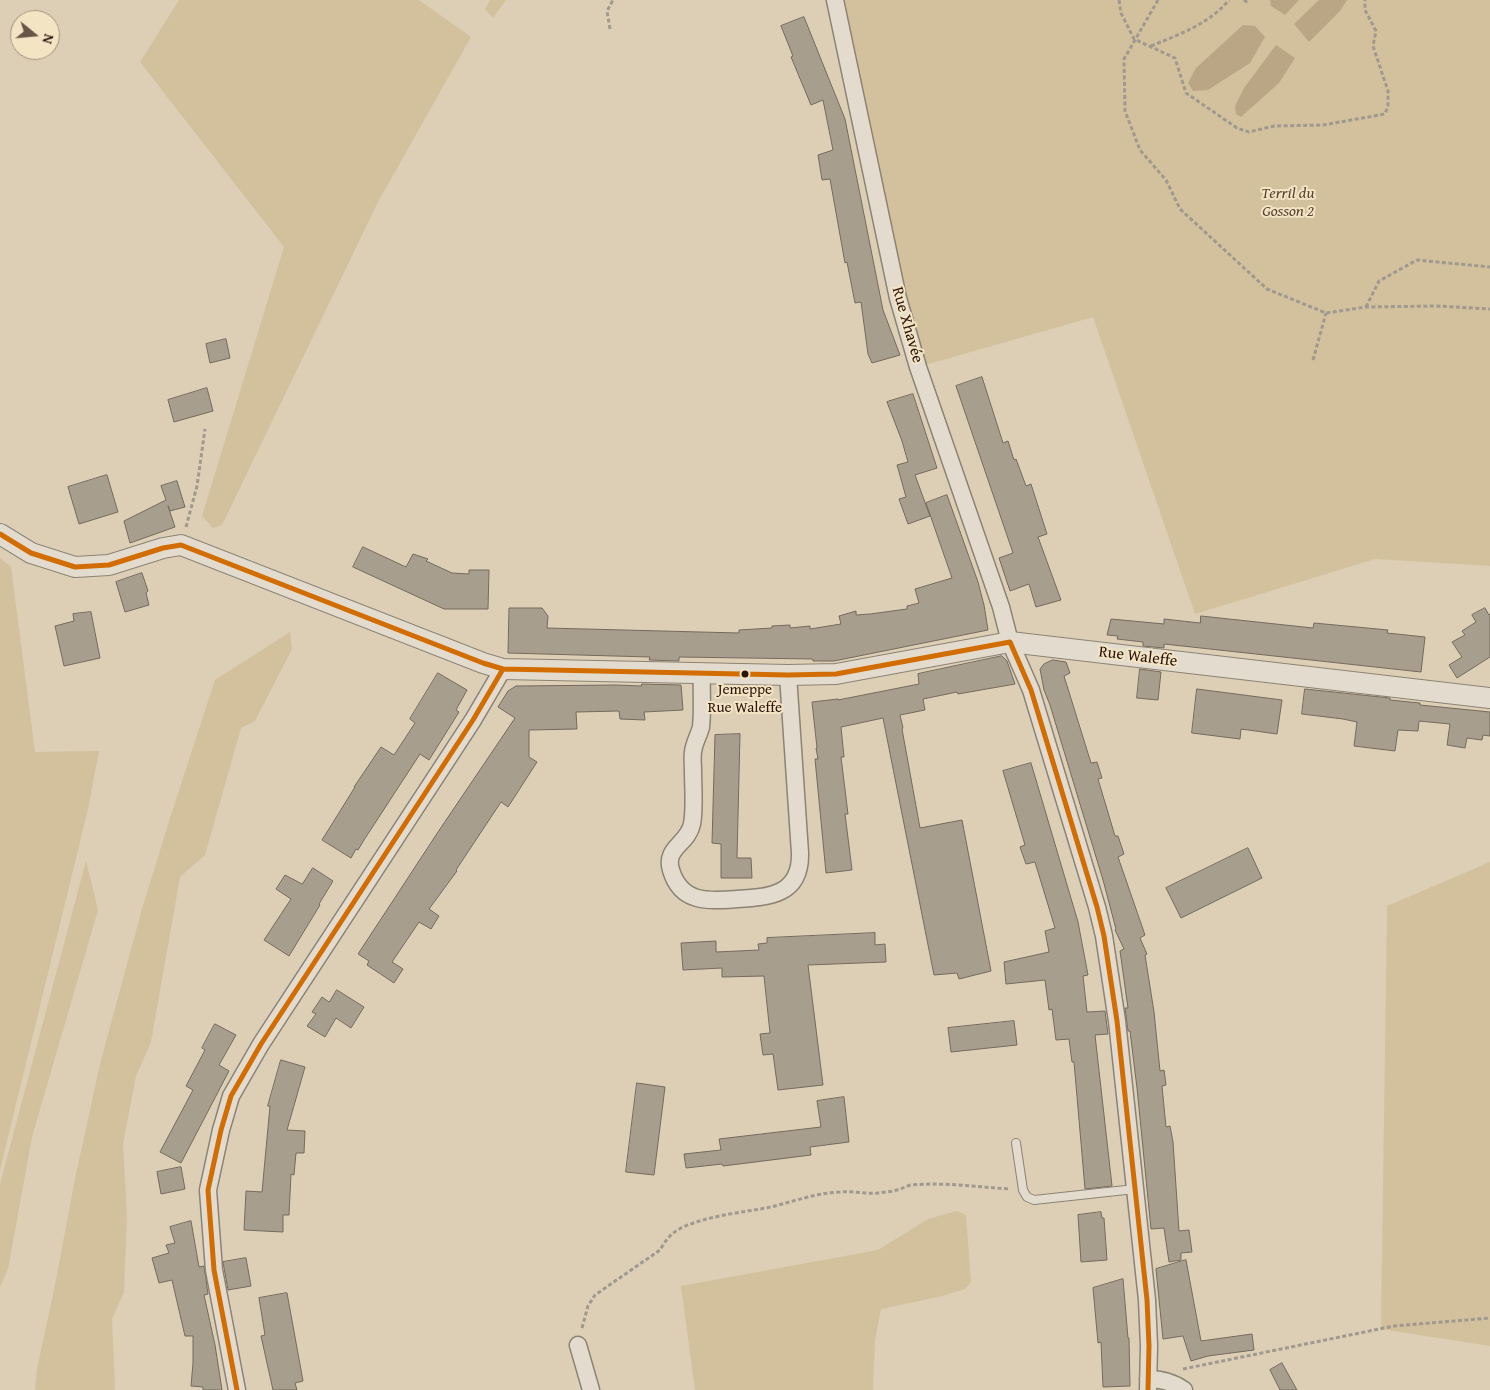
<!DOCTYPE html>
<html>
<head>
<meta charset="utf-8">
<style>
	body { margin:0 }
	#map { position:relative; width:1490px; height:1390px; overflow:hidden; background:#dccfb5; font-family:"Gentium Book Plus",serif }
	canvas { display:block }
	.north { position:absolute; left:10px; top:10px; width:50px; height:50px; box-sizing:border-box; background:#f3e4c4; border:1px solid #a3917a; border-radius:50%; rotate:107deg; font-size:14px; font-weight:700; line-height:20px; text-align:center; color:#2a140b }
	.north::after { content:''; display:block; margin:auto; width:18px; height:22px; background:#685546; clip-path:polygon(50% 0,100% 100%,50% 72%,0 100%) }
</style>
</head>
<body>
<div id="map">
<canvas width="1490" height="1390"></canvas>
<div class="north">N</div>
</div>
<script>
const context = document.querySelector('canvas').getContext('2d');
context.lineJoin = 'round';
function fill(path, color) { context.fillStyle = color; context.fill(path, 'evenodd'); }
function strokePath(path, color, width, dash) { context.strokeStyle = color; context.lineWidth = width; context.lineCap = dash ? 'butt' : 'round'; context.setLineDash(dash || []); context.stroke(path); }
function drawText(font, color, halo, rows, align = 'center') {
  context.font = font + ' "Gentium Book Plus",serif'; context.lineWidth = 4; context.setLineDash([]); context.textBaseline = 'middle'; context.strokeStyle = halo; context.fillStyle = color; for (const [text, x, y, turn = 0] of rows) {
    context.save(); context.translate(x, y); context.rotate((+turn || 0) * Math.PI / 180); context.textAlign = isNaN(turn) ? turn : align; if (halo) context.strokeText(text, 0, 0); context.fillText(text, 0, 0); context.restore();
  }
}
fill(new Path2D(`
	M 179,0 L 419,0 L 471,37 L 378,202 L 222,525 L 213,528 L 202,516 L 284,247 L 140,62 Z
	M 490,0 L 506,0 L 493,18 L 485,9 Z
	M 843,0 L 1490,0 L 1490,566 L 1375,559 L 1195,614 L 1093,317 L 918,367 Z
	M 0,558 L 11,567 L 35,752 L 99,751 L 88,809 L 0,1170 Z
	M 290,632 L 292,649 L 255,721 L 241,728 L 205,855 L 180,877 L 151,1042 L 136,1076 L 123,1144 L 127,1216 L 124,1292 L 112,1319 L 115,1390 L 35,1390 L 37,1369 L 54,1290 L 76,1174 L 101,1060 L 142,909 L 170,818 L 215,680 Z
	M 86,861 L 98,910 L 32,1137 L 8,1269 L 0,1287 L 0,1184 Z
	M 1490,862 L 1490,1346 L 1381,1329 L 1387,906 Z
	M 957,1211 L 966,1215 L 971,1282 L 965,1289 L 942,1296 L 881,1309 L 875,1340 L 873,1390 L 695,1390 L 681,1286 L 878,1250 L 928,1219 Z`), '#d3c09d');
fill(new Path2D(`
	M 1270,0 L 1299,0 L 1285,15 L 1271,6 Z
	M 1319,0 L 1347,0 L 1340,11 L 1309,42 L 1294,24 Z
	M 1243,25 L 1255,26 L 1265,37 L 1250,63 L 1208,90 L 1193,91 L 1188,83 L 1196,68 Z
	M 1276,45 L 1295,58 L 1279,83 L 1241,117 L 1236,114 L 1235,106 L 1244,88 Z`), '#baa585');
const building = new Path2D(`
	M 804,17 L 845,119 L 883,310 L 900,355 L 872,363 L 868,354 L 861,302 L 855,303 L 847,262 L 845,263 L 830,179 L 822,180 L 818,155 L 833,150 L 823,100 L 811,105 L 791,57 L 793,56 L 781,26 Z
	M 226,339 L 230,358 L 210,363 L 206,344 Z
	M 982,377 L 1003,443 L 1008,441 L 1014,460 L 1016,459 L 1026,486 L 1031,484 L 1047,534 L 1038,537 L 1061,600 L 1036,607 L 1029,584 L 1010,591 L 999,558 L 1013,553 L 956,386 Z
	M 207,388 L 213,411 L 174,422 L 168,400 Z
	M 913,394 L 937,468 L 915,475 L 930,516 L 908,524 L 899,499 L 906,497 L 897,465 L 908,462 L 902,441 L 887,402 Z
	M 107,475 L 118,512 L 79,524 L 68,487 Z
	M 177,481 L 185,507 L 170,511 L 168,506 L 175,527 L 130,543 L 124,521 L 166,500 L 161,486 Z
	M 947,495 L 978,582 L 984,605 L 988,630 L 834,661 L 813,661 L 813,659 L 679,657 L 679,661 L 649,660 L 650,657 L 508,653 L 509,608 L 542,608 L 548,616 L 547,628 L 739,633 L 739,630 L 772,628 L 772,626 L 790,625 L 790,628 L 810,626 L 810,629 L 841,624 L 839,616 L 856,611 L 856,615 L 870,614 L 907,609 L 907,606 L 919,603 L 915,589 L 952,578 L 926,503 Z
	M 363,547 L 406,567 L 413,554 L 428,559 L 426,561 L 452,573 L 469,574 L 469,570 L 489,570 L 488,609 L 444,609 L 353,567 Z
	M 142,573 L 148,591 L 146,593 L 149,605 L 125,612 L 116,582 Z
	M 1485,608 L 1489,615 L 1490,614 L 1490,657 L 1457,678 L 1449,665 L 1462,657 L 1452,642 L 1465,635 L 1462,631 L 1476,622 L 1472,615 Z
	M 91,612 L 100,658 L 64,666 L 55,626 L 74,621 L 73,614 Z
	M 1201,616 L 1313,628 L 1314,623 L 1388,630 L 1387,633 L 1425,637 L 1421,672 L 1164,644 L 1164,648 L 1143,646 L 1143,642 L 1117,639 L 1118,636 L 1107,635 L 1111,619 L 1164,624 L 1164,619 L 1200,623 Z
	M 1002,656 L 1007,661 L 1015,684 L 958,694 L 957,692 L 923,699 L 925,710 L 900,715 L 903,728 L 902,729 L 920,828 L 962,820 L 991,971 L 959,979 L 957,973 L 934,975 L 883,718 L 841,727 L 844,757 L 841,757 L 848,814 L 845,814 L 852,870 L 826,873 L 815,759 L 818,759 L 816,748 L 817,748 L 812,702 L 838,699 L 838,700 L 919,684 L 918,674 Z
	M 1053,660 L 1066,662 L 1070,673 L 1064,676 L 1091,763 L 1097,762 L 1102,778 L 1098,779 L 1115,836 L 1118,836 L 1124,854 L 1118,857 L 1145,935 L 1140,938 L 1147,954 L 1145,955 L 1154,1012 L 1160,1071 L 1164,1070 L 1166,1085 L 1162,1086 L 1166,1127 L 1170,1126 L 1173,1142 L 1179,1231 L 1189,1230 L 1192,1252 L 1181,1253 L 1181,1260 L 1169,1262 L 1164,1228 L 1151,1229 L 1137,1088 L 1130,1031 L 1128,1031 L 1125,1008 L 1128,1008 L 1120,951 L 1124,949 L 1115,930 L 1116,929 L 1103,880 L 1050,705 L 1044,690 L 1040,669 L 1044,664 Z
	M 1140,669 L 1161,672 L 1158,700 L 1137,698 Z
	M 438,673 L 467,690 L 456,710 L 459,712 L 429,760 L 420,754 L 364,840 L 358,850 L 356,849 L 351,858 L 322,840 L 355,787 L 354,787 L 381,747 L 394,755 L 415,723 L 410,719 Z
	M 642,684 L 681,685 L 683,710 L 644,712 L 645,720 L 620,719 L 619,711 L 576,712 L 577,729 L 529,730 L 529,757 L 537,762 L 508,807 L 501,802 L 456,870 L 457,871 L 429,909 L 439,916 L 431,929 L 419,922 L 392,962 L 403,969 L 394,983 L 367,965 L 369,961 L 358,954 L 438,832 L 515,718 L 498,707 L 508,691 L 516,686 L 616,685 L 641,686 Z
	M 1197,689 L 1282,700 L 1277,734 L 1241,729 L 1240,739 L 1192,733 Z
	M 1305,689 L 1390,698 L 1390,700 L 1420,703 L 1420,705 L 1490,712 L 1490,736 L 1483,735 L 1482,740 L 1467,738 L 1465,748 L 1447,745 L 1450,724 L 1419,721 L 1418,731 L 1398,730 L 1395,751 L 1354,746 L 1357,722 L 1343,719 L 1302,714 Z
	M 740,734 L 737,858 L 751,858 L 752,878 L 721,878 L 721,844 L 712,843 L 715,735 Z
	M 1031,763 L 1078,922 L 1088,975 L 1083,976 L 1087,1012 L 1105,1011 L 1108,1034 L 1095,1035 L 1112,1186 L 1085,1189 L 1074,1062 L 1072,1062 L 1069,1039 L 1056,1040 L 1052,1009 L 1049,1010 L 1045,980 L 1006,984 L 1004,962 L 1049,952 L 1045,931 L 1055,928 L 1035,862 L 1026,864 L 1020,847 L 1025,845 L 1003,771 Z
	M 1248,848 L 1262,878 L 1181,918 L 1166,888 Z
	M 313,868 L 333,881 L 319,904 L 320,905 L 289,956 L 264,940 L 291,899 L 276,889 L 285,875 L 302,884 Z
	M 875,933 L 875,945 L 885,944 L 886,962 L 808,965 L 823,1085 L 778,1090 L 773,1054 L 763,1055 L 760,1034 L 770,1033 L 764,976 L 722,977 L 722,968 L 683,970 L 681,943 L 716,941 L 716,952 L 759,950 L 758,944 L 767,943 L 767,938 Z
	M 337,990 L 364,1007 L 351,1028 L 336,1018 L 325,1037 L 307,1026 L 316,1014 L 312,1012 L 322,997 L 329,1002 Z
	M 1014,1021 L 1017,1045 L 951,1052 L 948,1028 Z
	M 215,1024 L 236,1035 L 219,1065 L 229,1071 L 181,1163 L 160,1152 L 193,1090 L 186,1086 L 205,1050 L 202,1048 Z
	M 281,1060 L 305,1067 L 287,1130 L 305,1131 L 304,1153 L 296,1153 L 294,1175 L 291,1174 L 289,1215 L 283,1215 L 283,1232 L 244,1230 L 246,1191 L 262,1192 L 270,1106 L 268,1106 Z
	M 637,1083 L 665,1087 L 654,1175 L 626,1172 Z
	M 844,1097 L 849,1142 L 810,1147 L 811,1155 L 723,1166 L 722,1164 L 686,1168 L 684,1154 L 721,1150 L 719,1139 L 821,1127 L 817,1101 Z
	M 181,1167 L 185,1189 L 161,1194 L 157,1172 Z
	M 1101,1212 L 1102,1218 L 1104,1218 L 1107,1260 L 1081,1262 L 1078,1215 Z
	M 191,1221 L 199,1267 L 204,1266 L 208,1294 L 204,1295 L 215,1345 L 222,1390 L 203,1390 L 203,1387 L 191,1386 L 193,1363 L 193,1336 L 185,1336 L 172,1280 L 159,1283 L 152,1258 L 169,1253 L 166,1245 L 175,1243 L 170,1227 Z
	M 246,1258 L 251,1286 L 228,1290 L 223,1262 Z
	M 1186,1260 L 1201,1341 L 1252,1334 L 1254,1350 L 1208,1356 L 1191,1361 L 1183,1336 L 1163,1339 L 1156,1269 Z
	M 1123,1279 L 1128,1338 L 1129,1338 L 1130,1386 L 1103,1387 L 1101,1342 L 1098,1343 L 1093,1288 Z
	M 287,1293 L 303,1381 L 295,1383 L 297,1390 L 273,1390 L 261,1336 L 265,1335 L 259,1298 Z
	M 1282,1363 L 1297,1390 L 1280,1390 L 1270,1370 Z`);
fill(building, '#a89e8d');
strokePath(building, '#756a5d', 1);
const service = new Path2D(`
	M 1016,1143 L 1023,1190 L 1027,1197 L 1034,1200 L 1135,1189`);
const minor = new Path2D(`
	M 835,0 L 898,298 L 918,367 L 1001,607 L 1010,642 L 1031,690 L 1097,907 L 1104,936 L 1117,1021 L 1147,1300 L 1149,1346 L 1148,1390
	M 702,673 C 701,691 703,709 701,727 C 699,735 694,743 693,752 C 692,758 693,765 693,771 C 693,788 695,808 692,824 C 688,844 664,848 671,870 C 681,904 709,901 737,899 C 770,897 801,895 800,853 L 788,675
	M 578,1345 L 591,1390
	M 1148,1379 C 1162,1379 1173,1382 1184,1390
	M 237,1390 L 214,1270 L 208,1190 L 221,1130 L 231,1096 L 261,1044 L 473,720 L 503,669`);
const tertiary = new Path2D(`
	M 0,534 L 31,553 L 75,567 L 109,565 L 163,548 L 181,545 L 483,663 L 503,669 L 788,675 L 836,674 L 1010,642 L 1490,698`);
strokePath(service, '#8d8374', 10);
strokePath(minor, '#8d8374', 19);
strokePath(tertiary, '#8d8374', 22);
strokePath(new Path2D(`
	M 1119,0 L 1121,13 L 1134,39 L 1175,58 L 1186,93 L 1237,128 L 1249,132 L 1274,126 L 1323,125 L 1385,114 L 1388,106 L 1388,91 L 1373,46 L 1376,31 L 1365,10 L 1365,0
	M 1158,0 L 1124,59 L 1125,111 L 1140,150 L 1166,180 L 1180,209 L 1267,289 L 1326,313 L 1366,307 L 1437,306 L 1490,309
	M 1244,0 L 1248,3
	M 610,29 L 607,11 L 613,0
	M 1151,46 C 1180,34 1209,24 1229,0
	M 1366,307 L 1379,281 L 1417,260 L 1490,267
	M 1313,360 L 1326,313
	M 186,527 L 197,486 L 205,429
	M 582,1328 L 588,1306 L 595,1295 L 660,1250 C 665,1241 671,1233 681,1228 C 707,1216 738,1213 766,1208 C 790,1203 814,1193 840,1192 C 853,1191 865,1194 878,1193 C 884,1192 891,1192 897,1190 C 902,1189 906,1186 911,1185 C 944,1182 977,1187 1010,1189
	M 1183,1369 L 1394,1326 L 1490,1318`), '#a0998e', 3, [4, 2.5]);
strokePath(service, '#e3dcce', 8);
strokePath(minor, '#e3dcce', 16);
strokePath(tertiary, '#e3dcce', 20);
strokePath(new Path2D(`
	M 0,534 L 31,553 L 75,567 L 109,565 L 163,548 L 181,545 L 483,663 L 503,669 L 788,675 L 836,674 L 1010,642 L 1031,690 L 1097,907 L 1104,936 L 1117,1021 L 1147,1300 L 1149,1346 L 1148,1390
	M 237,1390 L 214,1270 L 208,1190 L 221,1130 L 231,1096 L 261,1044 L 473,720 L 503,669`), '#d16d02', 5);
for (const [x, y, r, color] of [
	[745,674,4.5,"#2a140b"]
]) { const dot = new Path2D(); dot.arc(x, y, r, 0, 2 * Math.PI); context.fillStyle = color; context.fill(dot); strokePath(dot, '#f3e4c4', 2); }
drawText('15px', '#2a140b', '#f3e4c4', [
	["Jemeppe",745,690],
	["Rue Waleffe",745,708]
]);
drawText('italic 16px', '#5b4431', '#f3e4c4', [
	["Terril du",1288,194],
	["Gosson 2",1288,212]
]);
drawText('16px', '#2a140b', '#f3e4c4', [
	["Rue Xhavée",907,325,74],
	["Rue Waleffe",1138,657,7]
]);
</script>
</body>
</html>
